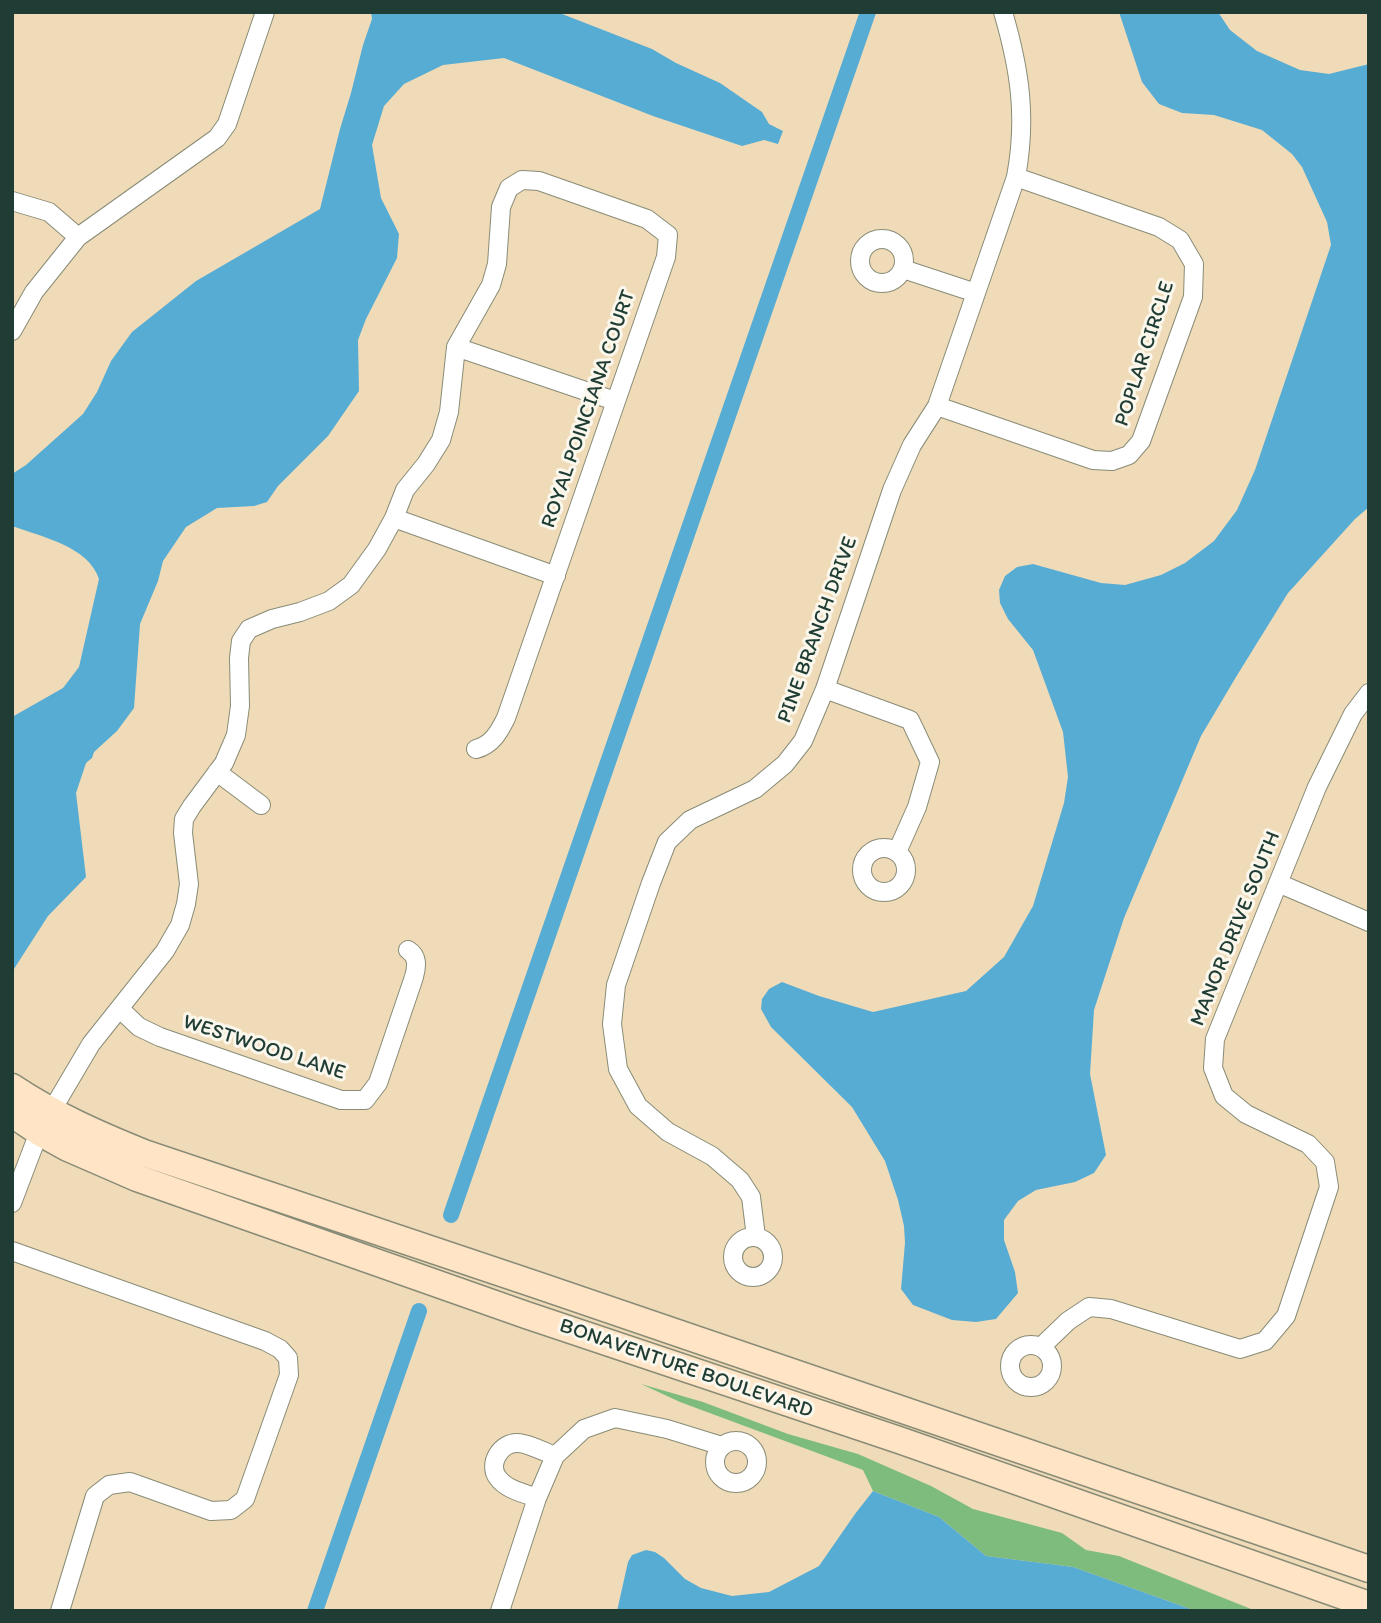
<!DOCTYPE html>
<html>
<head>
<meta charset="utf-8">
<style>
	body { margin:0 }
	#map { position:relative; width:1381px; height:1623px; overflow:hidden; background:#f0dbb9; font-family:Itim,sans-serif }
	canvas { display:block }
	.frame { position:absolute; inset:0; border:14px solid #1f3d34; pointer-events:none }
</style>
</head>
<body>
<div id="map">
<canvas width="1381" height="1623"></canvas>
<div class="frame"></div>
</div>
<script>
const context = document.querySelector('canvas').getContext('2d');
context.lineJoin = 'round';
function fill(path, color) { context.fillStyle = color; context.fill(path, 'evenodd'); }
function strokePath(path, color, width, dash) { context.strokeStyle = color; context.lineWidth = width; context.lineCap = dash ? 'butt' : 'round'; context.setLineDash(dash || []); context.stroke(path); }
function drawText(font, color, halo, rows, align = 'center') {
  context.font = font + ' Itim,sans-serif'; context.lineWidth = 6; context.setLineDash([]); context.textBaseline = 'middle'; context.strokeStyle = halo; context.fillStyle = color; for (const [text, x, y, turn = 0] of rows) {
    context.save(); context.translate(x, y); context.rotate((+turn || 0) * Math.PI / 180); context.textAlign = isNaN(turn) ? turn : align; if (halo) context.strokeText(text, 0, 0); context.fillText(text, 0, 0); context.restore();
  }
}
fill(new Path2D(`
	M 641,1384 L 703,1402 L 788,1434 L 858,1454 L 931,1486 L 973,1509 L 1062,1533 L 1086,1550 L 1119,1556 L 1256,1611 L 1196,1611 L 1073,1567 L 986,1556 L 939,1517 L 873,1491 L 863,1470 L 680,1402 Z`), '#7ebc7d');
fill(new Path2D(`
	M 371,12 L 557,12 L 652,49 L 676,63 L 720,83 L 762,112 L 769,124 L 783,131 L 778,144 L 764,140 L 742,146 L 653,116 L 504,58 L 443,65 L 404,84 L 384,106 L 372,145 L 381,198 L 399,234 L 397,258 L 366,319 L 358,340 L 359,391 L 328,436 L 278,486 L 267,502 L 254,506 L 217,508 L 186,527 L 163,561 L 158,581 L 140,624 L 134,708 L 117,731 L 94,752 L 92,758 L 86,763 L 76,793 L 86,877 L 48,916 L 12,972 L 12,717 L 63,688 L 79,667 L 99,579 C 88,546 42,537 12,526 L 12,474 L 26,465 L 83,414 L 97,392 L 111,361 L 132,332 L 196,281 L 320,209 L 340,129 L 351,93 L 363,45 L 372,19 Z
	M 1119,12 L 1218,12 L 1230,30 L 1257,51 L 1300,70 L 1329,74 L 1369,64 L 1369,507 L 1355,519 L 1288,593 L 1236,677 L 1201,736 L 1124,918 L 1094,1010 L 1090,1074 L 1106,1155 L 1094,1173 L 1075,1182 L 1036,1190 L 1018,1201 L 1004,1220 L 1004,1240 L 1015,1272 L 1018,1293 L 996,1319 L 976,1322 L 952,1320 L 913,1305 L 901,1289 L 905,1243 L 904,1226 L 898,1200 L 885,1161 L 852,1107 L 771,1027 L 761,1009 L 762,999 L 769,989 L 782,982 L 819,996 L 873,1012 L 966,991 L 1004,957 L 1033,906 L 1064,803 L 1068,777 L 1063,732 L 1033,650 L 1008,619 L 1000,603 L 999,590 L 1005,576 L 1017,567 L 1033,564 L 1101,583 L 1125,585 L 1161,575 L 1185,563 L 1214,541 L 1237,510 L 1255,470 L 1331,245 L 1327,222 L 1302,167 L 1292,154 L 1262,130 L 1214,115 L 1182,113 L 1159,104 L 1142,82 Z
	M 873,1491 L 939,1517 L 986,1556 L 1073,1567 L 1196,1611 L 617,1611 L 628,1562 L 632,1555 L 646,1550 L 655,1552 L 664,1558 L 685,1579 L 701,1588 L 732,1596 L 769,1592 L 819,1566 L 855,1514 Z`), '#57acd3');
strokePath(new Path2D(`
	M 451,1215 L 868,12
	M 315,1611 L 419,1311`), '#57acd3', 16);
const minor = new Path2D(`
	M 12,201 L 49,212 L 78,237
	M860 261a22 22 0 1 1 44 0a22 22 0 1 1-44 0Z
	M 903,269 L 976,293
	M 12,331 L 34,292 L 78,237 L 217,138 L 227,124 L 265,12
	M 456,347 L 615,401
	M 937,406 L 1093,460 L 1112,461 L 1129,455 L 1141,441 L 1193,297 L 1194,264 L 1180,240 L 1159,227 L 1016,177
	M 394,518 L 556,576
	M 825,689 L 910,720 L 930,762 L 917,807 L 897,852
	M 217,772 L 261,805
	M862 870a22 22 0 1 1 44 0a22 22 0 1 1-44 0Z
	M 1278,883 L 1369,922
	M 120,1009 L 139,1027 L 160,1037 L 341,1100 L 365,1100 L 378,1083 L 414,977 C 417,966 418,956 408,950
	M 12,1203 L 39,1132 L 91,1044 L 165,951 L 180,925 L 186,904 L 189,884 L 183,833 L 184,819 L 192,806 L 224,763 L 236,735 L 240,706 L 239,658 L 241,641 L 249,629 L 272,619 L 300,612 L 329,601 L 351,585 L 377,549 L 394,518 L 405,490 L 426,464 L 441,440 L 449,412 L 456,347 L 491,285 L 497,264 L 501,207 L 509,188 L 522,180 L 539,181 L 647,219 L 668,235 L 666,257 L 506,718 C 499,732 492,745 476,749
	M733 1257a20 20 0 1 1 40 0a20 20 0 1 1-40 0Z
	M 756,1237 L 751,1197 L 740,1180 L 712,1156 L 668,1132 L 638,1106 L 618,1069 L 612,1024 L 616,985 L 651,883 L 667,842 L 690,820 L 755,789 L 785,764 L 803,741 L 825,689 L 892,490 L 912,445 L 937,406 L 1016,177 C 1027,118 1020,70 1003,12
	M 12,1251 L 265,1341 L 280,1349 L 288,1358 L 289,1375 L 245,1499 L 231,1510 L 211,1511 L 130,1482 L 109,1485 L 95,1496 L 60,1611
	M1010 1366a21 21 0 1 1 42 0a21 21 0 1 1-42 0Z
	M 1041,1347 L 1068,1321 L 1089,1307 L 1111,1309 L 1240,1349 L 1265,1341 L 1286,1316 L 1329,1187 L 1325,1162 L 1308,1144 L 1246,1114 L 1224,1096 L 1213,1068 L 1215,1039 L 1317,787 L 1353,714 L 1369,693
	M715 1462a21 21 0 1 1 42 0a21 21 0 1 1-42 0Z
	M 537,1498 C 524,1493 507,1490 498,1478 C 487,1464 501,1442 518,1443 C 527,1443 547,1453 555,1456
	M 500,1611 L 537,1498 L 555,1456 L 584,1429 L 615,1418 L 667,1429 L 722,1446`);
const secondary = new Path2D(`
	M 12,1087 C 54,1115 97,1134 144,1153 L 534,1284 L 1369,1569
	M 12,1114 L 39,1132 L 68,1148 L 137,1178 L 526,1315 L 899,1440 L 1369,1605`);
strokePath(minor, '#888c76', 20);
strokePath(secondary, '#888c76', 29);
strokePath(minor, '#fff', 18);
strokePath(secondary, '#ffe4c6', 26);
drawText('21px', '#1f3d34', '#fbf7ec', [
	["POPLAR CIRCLE",1145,354,-72],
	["ROYAL POINCIANA COURT",589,409,-71],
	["PINE BRANCH DRIVE",818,630,-70],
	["MANOR DRIVE SOUTH",1236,929,-68],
	["WESTWOOD LANE",264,1048,18],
	["BONAVENTURE BOULEVARD",686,1369,19]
]);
</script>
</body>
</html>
